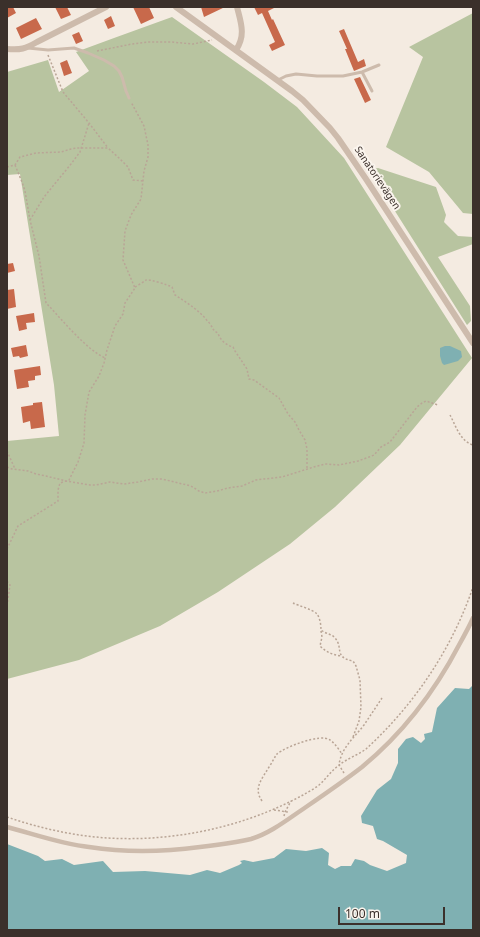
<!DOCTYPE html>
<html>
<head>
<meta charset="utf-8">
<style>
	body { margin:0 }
	#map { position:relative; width:480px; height:937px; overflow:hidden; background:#f4ebe1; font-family:"Noto Sans",sans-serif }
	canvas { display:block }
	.frame { position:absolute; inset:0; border:8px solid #3b302b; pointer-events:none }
	.scale { position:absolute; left:338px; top:907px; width:107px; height:18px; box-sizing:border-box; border:2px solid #3b302b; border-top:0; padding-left:5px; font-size:12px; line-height:14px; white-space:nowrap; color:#3b302b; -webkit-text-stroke:3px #fbf5ee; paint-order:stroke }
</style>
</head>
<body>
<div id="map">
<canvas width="480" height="937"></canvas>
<div class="frame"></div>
<div class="scale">100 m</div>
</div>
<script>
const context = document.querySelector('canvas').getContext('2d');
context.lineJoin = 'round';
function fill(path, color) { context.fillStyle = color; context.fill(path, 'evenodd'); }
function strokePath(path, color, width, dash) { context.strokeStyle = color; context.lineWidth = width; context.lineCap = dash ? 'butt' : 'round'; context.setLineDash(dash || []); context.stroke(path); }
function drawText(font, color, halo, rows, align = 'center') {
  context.font = font + ' "Noto Sans",sans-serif'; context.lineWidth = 4; context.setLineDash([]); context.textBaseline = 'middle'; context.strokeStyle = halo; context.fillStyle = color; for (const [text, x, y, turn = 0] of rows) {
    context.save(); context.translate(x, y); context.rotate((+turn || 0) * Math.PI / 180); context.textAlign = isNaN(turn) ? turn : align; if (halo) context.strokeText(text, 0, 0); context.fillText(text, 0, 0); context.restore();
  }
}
fill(new Path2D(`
	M 473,13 L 473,214 L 463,213 L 429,172 L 386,147 L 423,57 L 409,47 Z
	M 172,17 L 264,82 L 297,107 L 344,158 L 472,358 L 400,445 L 335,507 L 290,544 L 218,592 L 160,626 L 79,660 L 7,679 L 7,441 L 59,436 L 54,385 L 20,174 L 7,175 L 7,72 L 48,60 L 59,92 L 89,71 L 76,52 L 114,38 Z
	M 378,168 L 436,187 L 446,215 L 444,222 L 458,236 L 473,237 L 473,244 L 438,257 L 470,306 L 471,321 L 467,325 L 369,170 Z`), '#b8c4a0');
fill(new Path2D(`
	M 445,346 L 450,346 L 461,351 L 462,357 L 458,361 L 444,365 L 442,363 L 440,356 L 440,348 Z
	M 473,685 L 473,930 L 7,930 L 7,844 L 38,856 L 45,861 L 62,859 L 74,865 L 103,861 L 113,872 L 145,871 L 190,875 L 207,870 L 220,873 L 239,865 L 242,863 L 240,861 L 244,860 L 253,862 L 274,858 L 286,849 L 306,851 L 322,848 L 329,853 L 328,865 L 335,869 L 341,866 L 351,866 L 355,859 L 364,861 L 370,865 L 387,871 L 406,863 L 407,855 L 383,841 L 377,839 L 373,826 L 362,823 L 361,816 L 377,790 L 391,779 L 398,763 L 398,749 L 406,739 L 413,737 L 421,743 L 425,739 L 424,734 L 432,732 L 437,708 L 455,688 L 469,689 Z`), '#7fb0b2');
fill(new Path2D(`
	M 7,7 L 13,7 L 16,13 L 7,18 Z
	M 55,7 L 67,7 L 71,15 L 61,19 Z
	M 133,7 L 149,7 L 154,18 L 141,24 Z
	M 201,7 L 225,7 L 204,17 Z
	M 254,7 L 276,7 L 268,11 L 272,20 L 273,19 L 285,45 L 272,51 L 269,45 L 275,42 L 262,13 L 258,15 Z
	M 111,16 L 115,26 L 108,29 L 104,20 Z
	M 36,18 L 42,29 L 21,39 L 16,28 Z
	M 344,29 L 358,62 L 364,59 L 366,66 L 354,71 L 345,49 L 347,49 L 339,31 Z
	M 79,32 L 83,41 L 76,44 L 72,35 Z
	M 67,60 L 72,73 L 64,76 L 60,63 Z
	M 360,77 L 371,100 L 365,103 L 354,79 Z
	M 13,263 L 15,271 L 7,273 L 7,264 Z
	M 14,289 L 16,307 L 7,309 L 7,290 Z
	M 34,313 L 35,322 L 26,323 L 27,329 L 19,331 L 16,316 Z
	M 26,345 L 28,356 L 20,358 L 19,356 L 13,357 L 11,348 Z
	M 40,366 L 41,375 L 35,376 L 35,380 L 28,381 L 29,387 L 17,389 L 14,370 Z
	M 42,402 L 45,427 L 31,429 L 30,421 L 23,423 L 21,407 L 33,405 L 33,403 Z`), '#c8694b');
strokePath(new Path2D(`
	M 97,51 L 132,44 L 148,42 L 171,42 L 193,44 L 212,40
	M 48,55 L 63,92 L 89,123 L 108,148
	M 15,165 L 22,182 L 25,191 L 30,220 L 39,256 L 46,303 L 49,306 C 64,322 86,349 105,358
	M 7,167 L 15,165 L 20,157 L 36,153 L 61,152 L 71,149 L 77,148 L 108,148 L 119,158 L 128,167 L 133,180 L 143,181
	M 30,220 L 44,197 L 71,164 L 80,152 L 89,123
	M 135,287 C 139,285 143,282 146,280 C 150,279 168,285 172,287 L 175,295 C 186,302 197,309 206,319 C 207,321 209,322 210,324 C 213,328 213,331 218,333 C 220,340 226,345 233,347 L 235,351 L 247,369 L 249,379 L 254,380 L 279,398 L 288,414 L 295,422 L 299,430 L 305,440 L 307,449 L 307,469
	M 7,403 L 7,406
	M 450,415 C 456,426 460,441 473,445
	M 7,451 L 15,469
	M 7,467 L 12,469 L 28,471 L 36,474 L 46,476 L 66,481 L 90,485 L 96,485 L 110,482 L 124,484 L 138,482 L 152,479 L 162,479 L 191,486 L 199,491 L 205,493 L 217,491 L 228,488 L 242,486 L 256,480 L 264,479 L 282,477 L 317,466 L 326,464 L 339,465 L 358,461 L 369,457 L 374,455 L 381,447 L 390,442 L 417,407 L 422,403 L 426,401 L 438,405
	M 7,549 L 18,526 L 58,501 L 58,490 L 60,483 L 69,480 L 78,462 L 84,443 L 85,415 L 89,392 L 99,376 L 104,363 L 107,350 L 115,326 L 123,314 L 125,303 L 135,288 L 123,260 L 125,231 L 131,215 L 141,199 L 144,171 L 148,157 L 148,145 L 144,126 L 131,102
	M 7,581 L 10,585 L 7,606
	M 293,603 C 299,606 312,609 317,614 C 320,618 321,625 321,630 C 326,634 332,634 335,638 C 344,648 333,657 353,661 L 356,666 L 360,680 L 361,707 L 359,721 L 353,737
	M 321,631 L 322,637 L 320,646 C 326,652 333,655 341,656
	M 344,773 L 339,765 C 341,748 354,738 364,725 C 370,716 376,707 382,698
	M 262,801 C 253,788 262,779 269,767 C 272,763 274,758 277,754 C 285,747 321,733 330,740 C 335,743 339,750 342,754
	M 274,810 L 288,812
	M 284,816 L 285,812 L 291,801
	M 7,817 C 39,828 74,836 108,838 C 175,842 244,827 303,795 C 308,792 314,789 319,785 C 326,779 331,771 338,766 C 346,759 358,755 366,749 C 414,705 452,649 473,587`), '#b9a596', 1.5, [2, 2]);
strokePath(new Path2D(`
	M 28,48 L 48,50 L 74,48 L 88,53 L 104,60 L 114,66 L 119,71 L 122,77 L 126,91 L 129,98
	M 362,72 L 372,91
	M 278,80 L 286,76 L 296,74 L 317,76 L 343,76 L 362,72 L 379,65`), '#cdbbac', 3);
strokePath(new Path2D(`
	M 7,827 C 34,834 61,844 89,847 C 128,853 162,852 200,847 C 217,845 234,843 251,839 C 271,833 288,819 306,807 C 325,794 344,781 362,767 C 402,734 435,691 459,645 C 464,636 469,627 473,618`), '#cdbbac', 4.5);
strokePath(new Path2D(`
	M 176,7 L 292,91 L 303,100 L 330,128 L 338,138 L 366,179 L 473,343
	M 7,49 C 21,50 25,49 37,42 L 106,7
	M 236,50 C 246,35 241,23 237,7`), '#cdbbac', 6);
drawText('10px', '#3b302b', '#fbf5ee', [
	["Sanatorievägen",377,178,56]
]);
</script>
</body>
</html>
